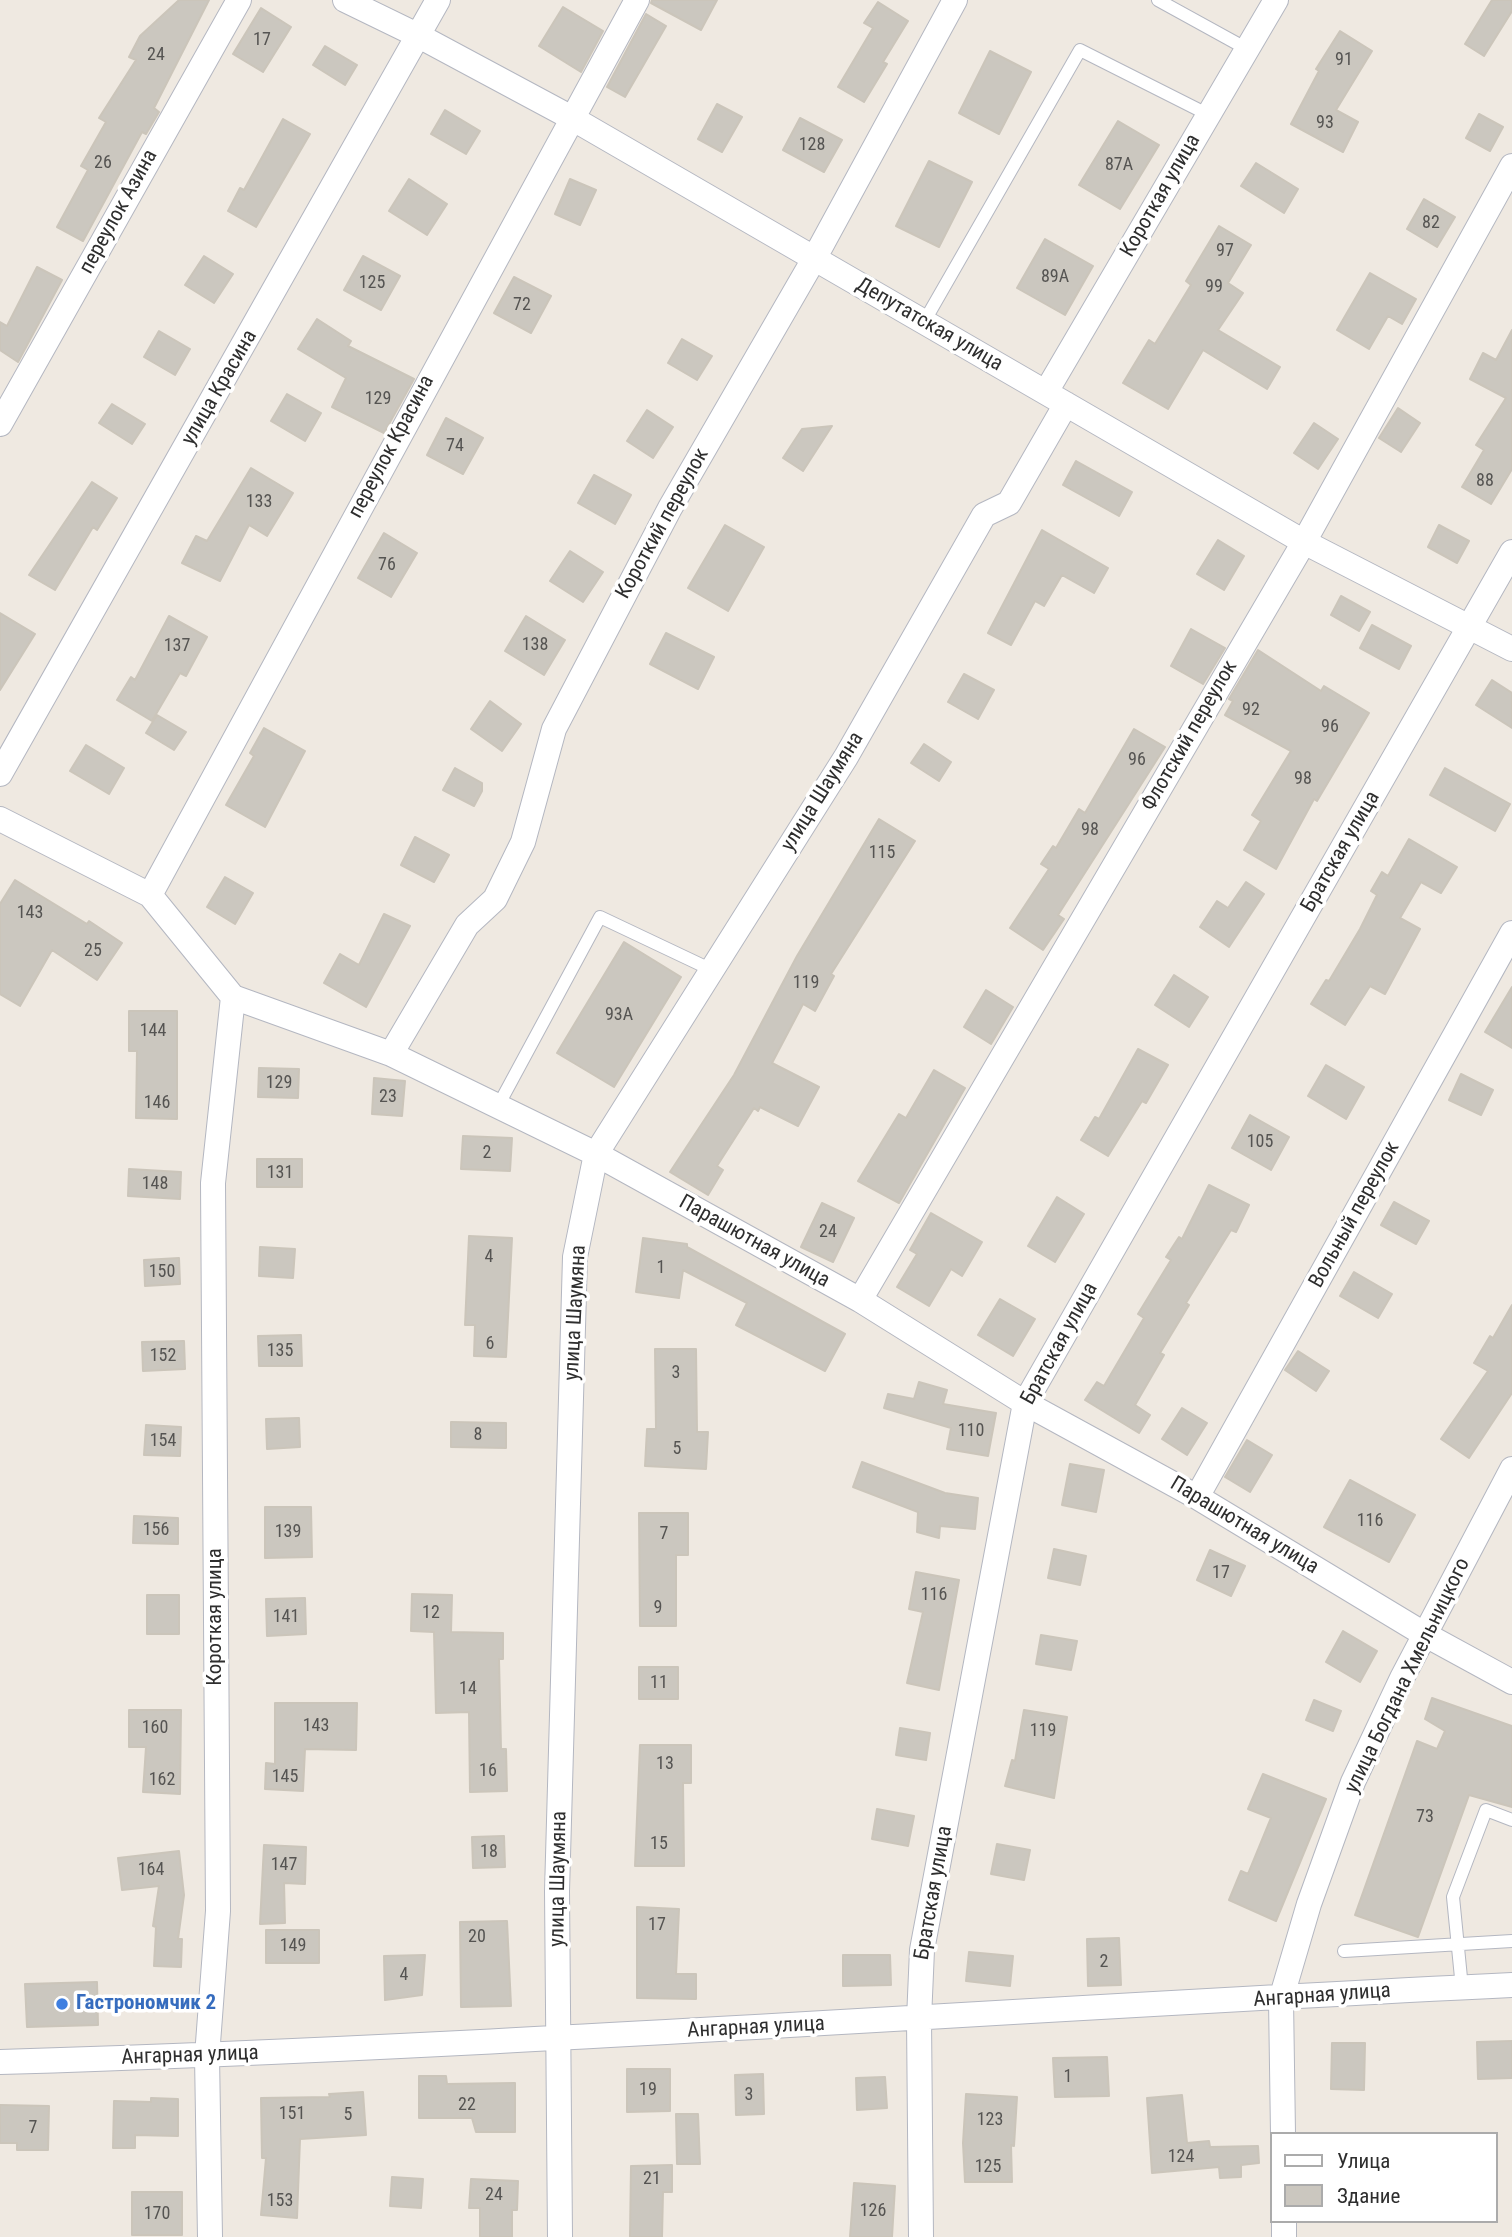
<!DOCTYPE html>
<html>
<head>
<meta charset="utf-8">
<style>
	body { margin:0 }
	#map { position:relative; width:1512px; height:2237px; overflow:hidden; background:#efe9e1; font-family:"Roboto Condensed",sans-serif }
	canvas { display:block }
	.legend { position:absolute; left:1270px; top:2132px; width:228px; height:91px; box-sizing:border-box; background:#fff; border:2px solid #ababab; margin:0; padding:9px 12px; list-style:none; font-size:21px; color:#2e2e2e }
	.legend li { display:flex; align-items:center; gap:14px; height:35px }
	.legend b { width:35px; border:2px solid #ababab }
</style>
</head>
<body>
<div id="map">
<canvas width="1512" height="2237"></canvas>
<ul class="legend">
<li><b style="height:9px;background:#fff"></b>Улица</li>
<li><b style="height:19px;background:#cbc7bf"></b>Здание</li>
</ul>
</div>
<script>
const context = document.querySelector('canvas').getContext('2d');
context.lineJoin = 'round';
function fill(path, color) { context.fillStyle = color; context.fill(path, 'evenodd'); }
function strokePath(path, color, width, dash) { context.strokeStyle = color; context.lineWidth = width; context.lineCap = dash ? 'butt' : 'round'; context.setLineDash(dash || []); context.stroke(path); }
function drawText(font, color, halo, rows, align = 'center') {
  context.font = font + ' "Roboto Condensed",sans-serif'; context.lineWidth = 7; context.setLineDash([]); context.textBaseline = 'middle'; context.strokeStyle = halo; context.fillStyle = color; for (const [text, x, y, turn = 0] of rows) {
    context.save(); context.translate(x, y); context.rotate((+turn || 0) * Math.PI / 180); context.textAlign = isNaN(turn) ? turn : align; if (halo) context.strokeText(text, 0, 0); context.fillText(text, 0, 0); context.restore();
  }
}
const building = new Path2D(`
	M 179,0 L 209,0 L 154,108 L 159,112 L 146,134 L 142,132 L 83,241 L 57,227 L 88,170 L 81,166 L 106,122 L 99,118 L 136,60 L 129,57 L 140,36 Z
	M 652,0 L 717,0 L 701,30 L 651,3 Z
	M 1492,0 L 1512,0 L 1512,11 L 1484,56 L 1465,44 Z
	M 878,2 L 908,21 L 883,62 L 887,64 L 864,102 L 838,87 L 873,28 L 864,23 Z
	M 563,7 L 603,31 L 581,72 L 539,46 Z
	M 261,8 L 291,27 L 263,72 L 233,54 Z
	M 646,14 L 666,26 L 625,97 L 607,87 Z
	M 1340,31 L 1372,51 L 1336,110 L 1358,122 L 1343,152 L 1291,124 L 1319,71 L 1316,69 Z
	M 325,46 L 357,65 L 345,85 L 313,65 Z
	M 990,51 L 1031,72 L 999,134 L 959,113 Z
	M 717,104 L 742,117 L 722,152 L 698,139 Z
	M 445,110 L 480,131 L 466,154 L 431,134 Z
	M 1479,114 L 1503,127 L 1490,151 L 1466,138 Z
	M 800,118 L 842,140 L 824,172 L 783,150 Z
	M 283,119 L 310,134 L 256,227 L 228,211 L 240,188 L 244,190 Z
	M 1118,121 L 1159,145 L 1120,209 L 1079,185 Z
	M 929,161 L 972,182 L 939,247 L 896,226 Z
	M 1256,163 L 1298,189 L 1284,213 L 1241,186 Z
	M 409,179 L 447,204 L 427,235 L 389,211 Z
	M 570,179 L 596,190 L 580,225 L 555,214 Z
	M 1424,199 L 1455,217 L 1437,247 L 1407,229 Z
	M 1219,226 L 1251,245 L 1228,283 L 1243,293 L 1218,330 L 1280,367 L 1267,389 L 1203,350 L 1168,409 L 1123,383 L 1149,340 L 1155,344 L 1191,285 L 1186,281 Z
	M 1045,239 L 1093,266 L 1065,315 L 1017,288 Z
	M 204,256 L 233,274 L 214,303 L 185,285 Z
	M 363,256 L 400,276 L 381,310 L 344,290 Z
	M 37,267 L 62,280 L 18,362 L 0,350 L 0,322 L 7,326 Z
	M 1370,273 L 1416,299 L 1402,324 L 1388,316 L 1369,349 L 1337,330 Z
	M 514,277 L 551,296 L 531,333 L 494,313 Z
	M 317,319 L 351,341 L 348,346 L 414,379 L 384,433 L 332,407 L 346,378 L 298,349 Z
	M 1512,330 L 1512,469 L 1491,504 L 1462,487 L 1484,450 L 1476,445 L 1506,398 L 1470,379 L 1483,353 L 1496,360 Z
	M 159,331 L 190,349 L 175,375 L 144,357 Z
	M 682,339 L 712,356 L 697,380 L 668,363 Z
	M 287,394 L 321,413 L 305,441 L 271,421 Z
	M 112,404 L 145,424 L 132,444 L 99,423 Z
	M 1398,408 L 1420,423 L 1401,452 L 1379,438 Z
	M 647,410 L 673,427 L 653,458 L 627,441 Z
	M 446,418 L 483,438 L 463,474 L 427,455 Z
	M 1314,423 L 1338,439 L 1318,469 L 1294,453 Z
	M 832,426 L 803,471 L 783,458 L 802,429 Z
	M 1076,461 L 1132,492 L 1119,516 L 1063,485 Z
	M 251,468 L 293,493 L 267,536 L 249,525 L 220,581 L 182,563 L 196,536 L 207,541 Z
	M 594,475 L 631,495 L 615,524 L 578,503 Z
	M 92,482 L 117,498 L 97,530 L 93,527 L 55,590 L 29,575 Z
	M 725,525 L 764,547 L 728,611 L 688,588 Z
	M 1439,525 L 1469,541 L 1457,563 L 1428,547 Z
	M 1042,530 L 1108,568 L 1094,593 L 1062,575 L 1044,606 L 1035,601 L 1011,645 L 988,633 Z
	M 384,533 L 417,553 L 391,597 L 358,578 Z
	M 1218,540 L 1244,556 L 1224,590 L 1197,574 Z
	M 570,551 L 603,572 L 583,602 L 550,581 Z
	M 1341,596 L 1370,612 L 1359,631 L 1331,615 Z
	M 0,613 L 35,634 L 0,690 Z
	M 169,616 L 207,637 L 186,676 L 180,673 L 152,721 L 117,700 L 131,677 L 135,680 Z
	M 526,616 L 565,640 L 544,675 L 505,651 Z
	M 1372,625 L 1411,646 L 1399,669 L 1360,648 Z
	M 1191,629 L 1225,648 L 1203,684 L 1171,666 Z
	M 666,633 L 714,657 L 698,689 L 650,664 Z
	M 1258,650 L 1321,691 L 1324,686 L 1369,713 L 1317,801 L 1314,799 L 1276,869 L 1244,850 L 1261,821 L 1252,815 L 1291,751 L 1225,715 L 1233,701 L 1229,699 Z
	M 964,674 L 994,690 L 978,719 L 948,702 Z
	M 1492,680 L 1512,693 L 1512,728 L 1476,705 Z
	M 490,701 L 521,724 L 502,751 L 471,729 Z
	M 157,715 L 186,732 L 174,750 L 146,733 Z
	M 264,728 L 305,751 L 265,827 L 226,805 L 254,756 L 250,753 Z
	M 1134,729 L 1165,747 L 1058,915 L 1064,919 L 1043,950 L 1010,928 L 1049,869 L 1041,864 L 1053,846 L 1056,848 L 1079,809 L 1085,813 Z
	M 924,744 L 951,762 L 939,781 L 911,763 Z
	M 86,745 L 124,768 L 109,794 L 70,771 Z
	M 455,768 L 482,783 L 482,791 L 474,806 L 443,790 Z
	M 1445,768 L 1510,804 L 1495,831 L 1430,795 Z
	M 879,819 L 915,841 L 831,974 L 834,976 L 815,1011 L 803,1004 L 772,1063 L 819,1087 L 798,1126 L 760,1107 L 758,1111 L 754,1108 L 717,1166 L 723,1170 L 708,1195 L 670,1172 L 734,1075 L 797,956 Z
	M 415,837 L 449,855 L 434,882 L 401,865 Z
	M 1409,839 L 1457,867 L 1441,893 L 1421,882 L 1400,918 L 1420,929 L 1385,994 L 1370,986 L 1345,1025 L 1311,1004 L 1326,980 L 1329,981 L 1360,929 L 1377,895 L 1371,891 L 1382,872 L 1388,876 Z
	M 225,877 L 253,893 L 235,924 L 207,907 Z
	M 15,880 L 87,924 L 89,921 L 122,943 L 97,980 L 52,950 L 20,1006 L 0,994 L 0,904 Z
	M 1246,882 L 1264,894 L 1229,947 L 1200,927 L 1217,901 L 1228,908 Z
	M 384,914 L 410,926 L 366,1007 L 324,983 L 340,954 L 359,965 Z
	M 624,942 L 681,977 L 614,1087 L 557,1053 Z
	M 1174,975 L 1208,997 L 1189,1027 L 1155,1005 Z
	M 1512,987 L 1512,1048 L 1485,1032 Z
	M 986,990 L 1013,1007 L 991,1044 L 964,1027 Z
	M 129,1011 L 177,1011 L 177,1119 L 136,1118 L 137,1051 L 129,1051 Z
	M 1138,1049 L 1168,1065 L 1146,1103 L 1142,1101 L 1108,1156 L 1081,1140 L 1095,1117 L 1099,1119 Z
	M 1326,1065 L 1364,1087 L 1346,1119 L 1308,1096 Z
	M 259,1068 L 299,1069 L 298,1098 L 258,1097 Z
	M 934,1070 L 965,1088 L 899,1203 L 858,1181 L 899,1114 L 906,1118 Z
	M 1461,1074 L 1493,1090 L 1481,1115 L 1449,1100 Z
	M 374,1078 L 405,1081 L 402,1116 L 372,1114 Z
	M 1250,1115 L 1289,1137 L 1271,1170 L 1232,1148 Z
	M 463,1136 L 512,1138 L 510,1171 L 461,1169 Z
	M 257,1159 L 302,1159 L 302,1187 L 257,1187 Z
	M 129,1169 L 181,1172 L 180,1199 L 128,1196 Z
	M 1209,1185 L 1249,1205 L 1236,1232 L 1231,1230 L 1186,1303 L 1189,1305 L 1160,1353 L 1164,1355 L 1135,1405 L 1150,1415 L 1139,1433 L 1085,1400 L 1097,1382 L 1104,1386 L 1144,1318 L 1138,1314 L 1171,1260 L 1166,1257 L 1179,1237 L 1182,1239 Z
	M 1057,1197 L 1084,1214 L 1055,1262 L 1028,1246 Z
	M 1394,1202 L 1429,1221 L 1416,1244 L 1381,1225 Z
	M 822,1203 L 854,1218 L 833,1262 L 801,1247 Z
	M 931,1213 L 982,1242 L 962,1276 L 951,1269 L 929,1306 L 897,1287 L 917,1254 L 910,1250 Z
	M 469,1236 L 512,1238 L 506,1357 L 474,1356 L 475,1325 L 465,1325 Z
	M 643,1238 L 687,1244 L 687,1247 L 845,1334 L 825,1371 L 736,1325 L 747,1303 L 683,1270 L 679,1298 L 636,1292 Z
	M 260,1247 L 295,1249 L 293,1278 L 259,1276 Z
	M 179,1258 L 180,1284 L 145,1286 L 144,1260 Z
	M 1354,1272 L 1392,1294 L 1378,1318 L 1340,1296 Z
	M 1000,1299 L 1035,1319 L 1013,1356 L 978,1335 Z
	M 1512,1305 L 1512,1393 L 1469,1458 L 1441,1439 L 1488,1371 L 1474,1363 L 1490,1336 L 1493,1338 Z
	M 301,1335 L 302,1366 L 259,1366 L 258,1336 Z
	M 184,1341 L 185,1369 L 143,1371 L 142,1342 Z
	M 655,1349 L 696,1349 L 697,1432 L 708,1432 L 706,1469 L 645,1466 L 647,1429 L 656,1429 Z
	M 1298,1351 L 1329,1371 L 1316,1391 L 1285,1370 Z
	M 919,1382 L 947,1390 L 943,1404 L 996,1413 L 988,1456 L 947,1449 L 951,1428 L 884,1408 L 888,1394 L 914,1399 Z
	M 1182,1408 L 1207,1423 L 1187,1455 L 1162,1439 Z
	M 299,1418 L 300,1447 L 267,1449 L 266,1419 Z
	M 451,1422 L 506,1423 L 506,1448 L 451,1447 Z
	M 146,1425 L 181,1427 L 180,1456 L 144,1455 Z
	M 1247,1440 L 1272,1455 L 1250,1492 L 1225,1477 Z
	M 862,1462 L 945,1493 L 978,1498 L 975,1529 L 940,1526 L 939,1538 L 917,1532 L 918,1512 L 853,1487 Z
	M 1070,1464 L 1104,1470 L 1096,1512 L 1062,1505 Z
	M 1350,1480 L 1415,1515 L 1389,1562 L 1324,1527 Z
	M 265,1507 L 311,1507 L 312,1557 L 265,1558 Z
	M 639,1513 L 688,1513 L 688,1555 L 676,1555 L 676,1626 L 640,1626 Z
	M 134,1516 L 178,1518 L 178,1544 L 133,1543 Z
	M 1054,1549 L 1086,1556 L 1080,1585 L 1048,1578 Z
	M 1210,1550 L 1245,1566 L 1231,1596 L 1197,1580 Z
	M 916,1572 L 959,1580 L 939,1690 L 907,1683 L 923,1612 L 909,1609 Z
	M 412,1594 L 452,1595 L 451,1632 L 503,1633 L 503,1659 L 499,1659 L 501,1749 L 506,1749 L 507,1791 L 470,1792 L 469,1712 L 436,1713 L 434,1632 L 411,1631 Z
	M 147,1595 L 179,1595 L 179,1634 L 147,1634 Z
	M 305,1598 L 306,1634 L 267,1636 L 266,1599 Z
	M 1343,1631 L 1377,1651 L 1360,1682 L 1326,1662 Z
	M 1041,1635 L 1077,1641 L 1071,1670 L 1036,1664 Z
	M 639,1667 L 678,1667 L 678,1699 L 639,1699 Z
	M 1432,1698 L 1512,1726 L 1512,1807 L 1469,1795 L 1418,1937 L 1355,1915 L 1417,1741 L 1437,1749 L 1445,1731 L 1425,1719 Z
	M 1314,1700 L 1341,1711 L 1333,1731 L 1306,1720 Z
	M 275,1703 L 357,1703 L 356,1750 L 305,1749 L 303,1791 L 265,1789 L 266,1763 L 275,1764 Z
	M 129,1710 L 181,1710 L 180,1794 L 143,1792 L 146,1747 L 129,1747 Z
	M 1024,1710 L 1067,1717 L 1054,1798 L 1005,1786 L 1012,1760 L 1015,1761 Z
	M 900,1728 L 930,1733 L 926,1760 L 896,1755 Z
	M 640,1745 L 691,1745 L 691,1783 L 683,1783 L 684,1866 L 635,1866 Z
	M 1263,1774 L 1326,1799 L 1276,1921 L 1229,1900 L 1241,1871 L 1248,1874 L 1271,1818 L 1248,1809 Z
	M 877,1809 L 914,1816 L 908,1846 L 872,1839 Z
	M 504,1836 L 505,1867 L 473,1868 L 472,1837 Z
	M 997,1844 L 1030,1850 L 1024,1880 L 991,1874 Z
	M 264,1845 L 306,1847 L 305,1884 L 284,1883 L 285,1923 L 260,1924 Z
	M 179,1851 L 184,1895 L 178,1939 L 182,1939 L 181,1967 L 154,1966 L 156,1927 L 153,1926 L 159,1886 L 122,1890 L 118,1858 Z
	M 637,1907 L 679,1909 L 676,1974 L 696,1974 L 696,1999 L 637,1998 Z
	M 507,1921 L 511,2006 L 461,2007 L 460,1922 Z
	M 266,1930 L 319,1930 L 319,1963 L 266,1963 Z
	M 1119,1938 L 1121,1985 L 1088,1986 L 1087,1939 Z
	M 969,1952 L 1013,1956 L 1010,1986 L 966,1981 Z
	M 425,1955 L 422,1995 L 385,2000 L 384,1956 Z
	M 843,1955 L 890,1955 L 891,1985 L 843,1986 Z
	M 97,1982 L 98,2025 L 27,2027 L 25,1984 Z
	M 1512,2041 L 1512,2078 L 1478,2079 L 1477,2042 Z
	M 1332,2043 L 1365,2043 L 1364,2090 L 1331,2089 Z
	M 1107,2057 L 1109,2096 L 1055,2097 L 1053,2058 Z
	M 627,2069 L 670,2069 L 670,2111 L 627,2112 Z
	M 763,2074 L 764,2114 L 736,2115 L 735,2075 Z
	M 419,2076 L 446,2076 L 447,2084 L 515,2083 L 515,2132 L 476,2132 L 472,2118 L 419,2118 Z
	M 885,2077 L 887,2108 L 857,2110 L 856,2078 Z
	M 363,2092 L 366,2135 L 300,2139 L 297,2218 L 261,2215 L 266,2158 L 262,2158 L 261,2098 L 330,2097 L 329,2094 Z
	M 966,2094 L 1017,2097 L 1014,2146 L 1011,2145 L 1012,2182 L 965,2182 L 963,2143 Z
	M 1182,2095 L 1187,2143 L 1209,2141 L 1210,2147 L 1258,2146 L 1259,2163 L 1241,2165 L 1241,2177 L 1220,2178 L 1219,2167 L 1152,2173 L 1147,2098 Z
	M 151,2098 L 178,2099 L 178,2136 L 135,2135 L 135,2148 L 113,2148 L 114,2101 L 151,2102 Z
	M 0,2105 L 49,2106 L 48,2150 L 17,2150 L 17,2143 L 0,2143 Z
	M 676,2114 L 698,2114 L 700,2164 L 677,2164 Z
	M 672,2165 L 672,2192 L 663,2192 L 662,2237 L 630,2237 L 631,2166 Z
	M 392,2177 L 423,2179 L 421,2208 L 390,2206 Z
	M 471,2179 L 518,2181 L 517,2210 L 512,2210 L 512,2237 L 480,2237 L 480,2208 L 469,2208 Z
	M 854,2183 L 895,2186 L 892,2237 L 850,2237 Z
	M 132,2192 L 182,2192 L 182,2235 L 132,2235 Z`);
fill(building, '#cbc7bf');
strokePath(building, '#cbc5ba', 2);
const lane = new Path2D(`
	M 1158,0 L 1247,49
	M 924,322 L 1080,50 L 1209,115
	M 498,1106 L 600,917 L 712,970
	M 1344,1951 L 1512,1941
	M 1462,1988 L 1453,1897 L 1486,1810 L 1512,1820`);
const street = new Path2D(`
	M 345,0 L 419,36 L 570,117 L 1304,542 L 1512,649
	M 1046,392 L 1276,0
	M 0,424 L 239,0
	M 0,774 L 438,0
	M 0,819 L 150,895 L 233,997 L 391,1054 L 596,1154 L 860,1300 L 1025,1403 L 1197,1497 L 1424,1634 L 1512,1682
	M 150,895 L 637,0
	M 391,1054 L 467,925 L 495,899 L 523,842 L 554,729 L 670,508 L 814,259 L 955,0
	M 860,1300 L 1304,542 L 1512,166
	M 1197,1497 L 1512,933
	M 0,2062 C 505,2047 1008,2009 1512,1985
	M 1283,2134 L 1281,1999 L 1309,1904 L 1353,1782 L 1402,1678 L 1512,1469
	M 1284,2221 L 1284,2237
	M 210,2237 L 207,2056 L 218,1911 L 213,1183 L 233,997
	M 560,2237 L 557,1891 L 575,1257 L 596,1154 L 846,757 L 984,515 L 1009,503 L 1066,404
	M 921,2237 L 919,2019 L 922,1950 L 1025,1403 L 1512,552`);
strokePath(lane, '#b4b7c1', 14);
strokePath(street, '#b4b7c1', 26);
strokePath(lane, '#fff', 12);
strokePath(street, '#fff', 24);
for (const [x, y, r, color] of [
	[62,2004,7,"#3f7fe0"]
]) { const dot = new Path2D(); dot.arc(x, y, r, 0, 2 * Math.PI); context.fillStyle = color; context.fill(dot); strokePath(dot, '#fff', 2.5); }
drawText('18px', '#555452', null, [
	["17",262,40],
	["24",156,55],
	["91",1344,60],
	["93",1325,123],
	["128",812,145],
	["26",103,163],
	["87А",1119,165],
	["82",1431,223],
	["97",1225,251],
	["89А",1055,277],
	["125",372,283],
	["99",1214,287],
	["72",522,305],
	["129",378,399],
	["74",455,446],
	["88",1485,481],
	["133",259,502],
	["76",387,565],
	["138",535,645],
	["137",177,646],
	["92",1251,710],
	["96",1330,727],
	["96",1137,760],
	["98",1303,779],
	["98",1090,830],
	["115",882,853],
	["143",30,913],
	["25",93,951],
	["119",806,983],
	["93А",619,1015],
	["144",153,1031],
	["129",279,1083],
	["23",388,1097],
	["146",157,1103],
	["105",1260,1142],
	["2",487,1153],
	["131",280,1173],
	["148",155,1184],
	["24",828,1232],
	["4",489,1257],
	["1",661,1268],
	["150",162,1272],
	["6",490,1344],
	["135",280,1351],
	["152",163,1356],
	["3",676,1373],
	["110",971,1431],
	["8",478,1435],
	["154",163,1441],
	["5",677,1449],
	["116",1370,1521],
	["156",156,1530],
	["139",288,1532],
	["7",664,1534],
	["17",1221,1573],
	["116",934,1595],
	["9",658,1608],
	["12",431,1613],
	["141",286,1617],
	["11",659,1683],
	["14",468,1689],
	["143",316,1726],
	["160",155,1728],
	["119",1043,1731],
	["13",665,1764],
	["16",488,1771],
	["145",285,1777],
	["162",162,1780],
	["73",1425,1817],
	["15",659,1844],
	["18",489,1852],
	["147",284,1865],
	["164",151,1870],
	["17",657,1925],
	["20",477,1937],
	["149",293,1946],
	["2",1104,1962],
	["4",404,1975],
	["1",1068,2077],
	["19",648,2090],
	["3",749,2095],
	["22",467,2105],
	["151",292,2114],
	["5",348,2115],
	["123",990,2120],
	["7",33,2128],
	["124",1181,2157],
	["125",988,2167],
	["21",652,2179],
	["24",494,2195],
	["153",280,2201],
	["126",873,2211],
	["170",157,2214]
]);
drawText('21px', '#2e2e2e', '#fff', [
	["Короткая улица",1161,196,-60],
	["переулок Азина",119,212,-61],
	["Депутатская улица",929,325,30],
	["улица Красина",220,388,-60],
	["переулок Красина",392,447,-62],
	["Короткий переулок",663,524,-61],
	["Флотский переулок",1190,736,-60],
	["улица Шаумяна",823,792,-58],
	["Братская улица",1341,852,-60],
	["Вольный переулок",1355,1215,-61],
	["Парашютная улица",754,1242,29],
	["улица Шаумяна",576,1313,-87],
	["Братская улица",1060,1344,-61],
	["Парашютная улица",1244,1526,31],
	["Короткая улица",216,1617,-90],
	["улица Богдана Хмельницкого",1408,1676,-64],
	["улица Шаумяна",559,1879,-89],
	["Братская улица",934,1893,-80],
	["Ангарная улица",1322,1996,-4],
	["Ангарная улица",756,2028,-3],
	["Ангарная улица",190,2056,-2]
]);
drawText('bold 21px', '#366cbe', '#fff', [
	["Гастрономчик 2",76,2004]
], 'left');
</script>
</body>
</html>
